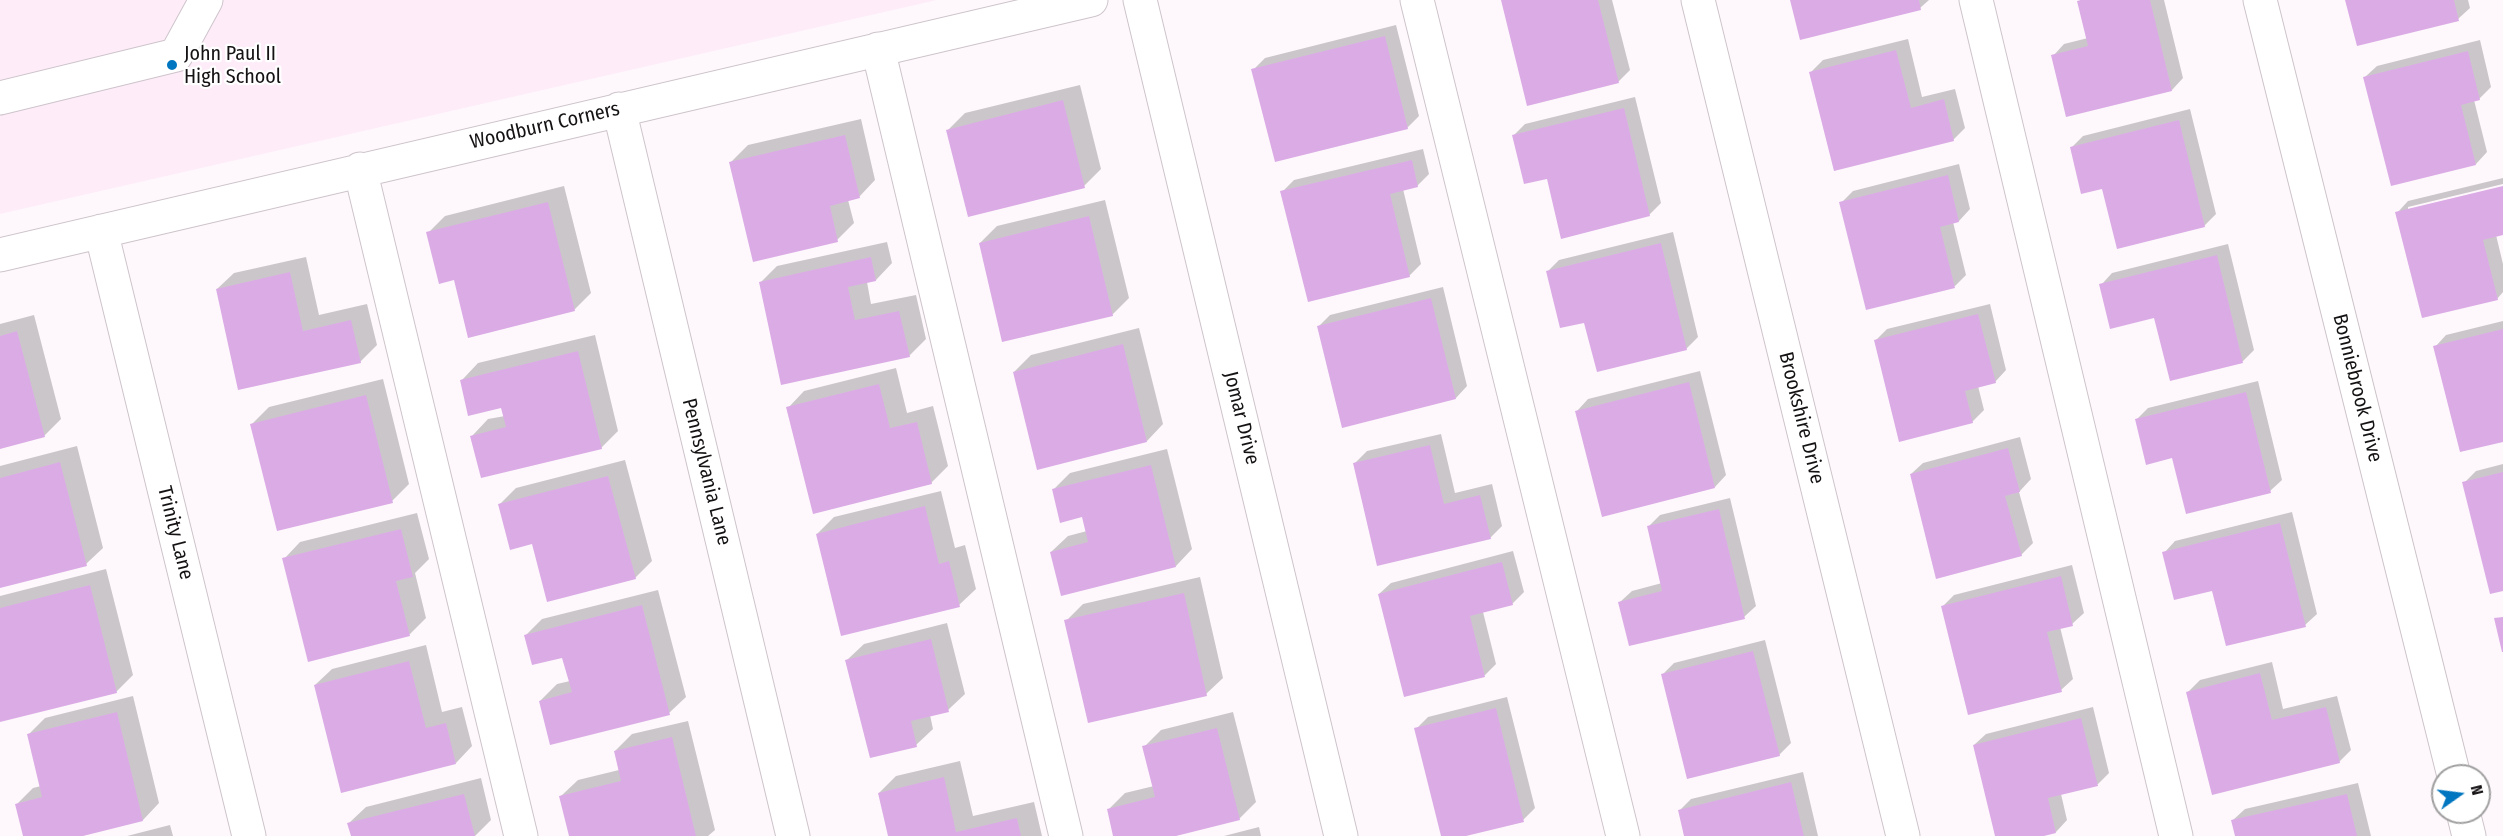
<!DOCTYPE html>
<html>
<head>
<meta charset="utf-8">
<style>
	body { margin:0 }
	#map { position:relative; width:2503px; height:836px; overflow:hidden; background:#fef8fc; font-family:"Fira Sans Condensed",sans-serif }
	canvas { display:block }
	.north { position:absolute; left:2431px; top:764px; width:60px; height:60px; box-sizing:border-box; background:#fff; border:2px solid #a1a0a1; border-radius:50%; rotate:76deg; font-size:16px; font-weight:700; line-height:24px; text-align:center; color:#151214 }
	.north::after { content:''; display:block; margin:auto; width:21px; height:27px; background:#0176c0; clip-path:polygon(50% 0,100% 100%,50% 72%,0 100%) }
</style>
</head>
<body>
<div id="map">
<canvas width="2503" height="836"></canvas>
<div class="north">N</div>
</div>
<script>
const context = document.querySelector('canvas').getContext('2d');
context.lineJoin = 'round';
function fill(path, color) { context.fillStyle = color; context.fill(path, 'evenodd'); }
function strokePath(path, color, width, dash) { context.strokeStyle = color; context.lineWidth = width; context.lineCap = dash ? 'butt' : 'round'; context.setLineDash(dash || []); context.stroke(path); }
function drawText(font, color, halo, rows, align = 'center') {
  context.font = font + ' "Fira Sans Condensed",sans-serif'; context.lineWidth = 4.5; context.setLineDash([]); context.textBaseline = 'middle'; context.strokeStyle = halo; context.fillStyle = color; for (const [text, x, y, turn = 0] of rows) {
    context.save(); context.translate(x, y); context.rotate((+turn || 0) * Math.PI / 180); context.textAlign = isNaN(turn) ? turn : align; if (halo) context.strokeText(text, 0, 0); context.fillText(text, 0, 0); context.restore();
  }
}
fill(new Path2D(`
	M 0,0 L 937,0 L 0,214 Z`), '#feedf9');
fill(new Path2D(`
	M 1502,0 L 1612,0 L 1630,70 L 1618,82 Z
	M 1792,0 L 1929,0 L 1920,8 Z
	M 2080,0 L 2164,0 L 2183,78 L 2172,90 L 2053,56 L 2064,44 L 2088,38 Z
	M 2347,0 L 2468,0 L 2470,8 L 2458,19 Z
	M 1396,25 L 1419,116 L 1407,128 L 1253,70 L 1265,58 Z
	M 1908,39 L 1922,97 L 1955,89 L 1965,128 L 1953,140 L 1811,72 L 1823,60 Z
	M 2480,40 L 2491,87 L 2479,99 L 2474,100 L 2487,152 L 2476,164 L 2365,77 L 2377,66 Z
	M 1080,85 L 1101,169 L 1084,186 L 948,130 L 965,113 Z
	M 1635,97 L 1661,203 L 1649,215 L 1548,177 L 1513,136 L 1525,124 Z
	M 2190,109 L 2216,214 L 2204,226 L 2103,188 L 2072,147 L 2083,136 Z
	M 861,119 L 875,180 L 859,197 L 848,200 L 854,223 L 837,240 L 731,162 L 748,145 Z
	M 1423,149 L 1429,174 L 1417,186 L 1403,189 L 1421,264 L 1409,276 L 1282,192 L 1294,180 Z
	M 1959,164 L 1970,209 L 1959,221 L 1953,222 L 1966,275 L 1955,286 L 1867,308 L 1841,203 L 1853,191 Z
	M 2503,178 L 2503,184 L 2408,207 L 2408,210 L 2503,187 L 2503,234 L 2496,235 L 2503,264 L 2503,292 L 2497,299 L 2397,213 L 2408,201 Z
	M 564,186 L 591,293 L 574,310 L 455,278 L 428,233 L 445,216 Z
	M 1105,200 L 1129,298 L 1112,315 L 980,243 L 997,226 Z
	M 1673,232 L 1698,337 L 1686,349 L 1586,321 L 1548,271 L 1559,260 Z
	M 887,242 L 892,263 L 876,280 L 867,282 L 871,304 L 916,295 L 926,339 L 909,356 L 760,283 L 777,266 Z
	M 2228,244 L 2254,350 L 2243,361 L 2171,379 L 2155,316 L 2101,285 L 2112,273 Z
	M 306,257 L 319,315 L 367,304 L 377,345 L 360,362 L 217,289 L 234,273 Z
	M 1443,287 L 1467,386 L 1456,398 L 1343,426 L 1318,327 L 1330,315 Z
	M 1990,304 L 2006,370 L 1995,382 L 1978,386 L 1984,410 L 1972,422 L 1875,341 L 1887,329 Z
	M 34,315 L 61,419 L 44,436 L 0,447 L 0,324 Z
	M 2503,321 L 2503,440 L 2435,347 L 2446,335 Z
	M 1139,328 L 1163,424 L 1147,441 L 1014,372 L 1031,355 Z
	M 595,335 L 618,431 L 601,448 L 472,436 L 488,419 L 505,416 L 502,406 L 462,380 L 478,363 Z
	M 896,368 L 907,413 L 933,406 L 948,466 L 931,483 L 788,408 L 804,391 Z
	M 1700,371 L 1726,475 L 1715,487 L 1577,411 L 1588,399 Z
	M 383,379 L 409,484 L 392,501 L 252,424 L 269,407 Z
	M 2258,381 L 2282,480 L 2270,491 L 2173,457 L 2136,420 L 2148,408 Z
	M 1441,434 L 1455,493 L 1492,484 L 1502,526 L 1490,538 L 1355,463 L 1367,451 Z
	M 2020,437 L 2031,479 L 2019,492 L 2033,543 L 2021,555 L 1911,474 L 1923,463 Z
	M 77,446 L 103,548 L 86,564 L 0,586 L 0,466 Z
	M 1167,449 L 1192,549 L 1176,566 L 1062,594 L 1051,552 L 1068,536 L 1087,531 L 1083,515 L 1053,490 L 1070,473 Z
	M 625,460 L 652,561 L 635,578 L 533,542 L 499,505 L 516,488 Z
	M 2503,464 L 2503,590 L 2464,483 L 2476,471 Z
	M 941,491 L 955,548 L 965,545 L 976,589 L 959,605 L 817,534 L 834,517 Z
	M 1730,498 L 1756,606 L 1744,617 L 1620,602 L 1632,591 L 1662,583 L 1648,527 L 1660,515 Z
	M 2292,512 L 2317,614 L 2305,625 L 2214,589 L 2164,553 L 2175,541 Z
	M 417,513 L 429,559 L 415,573 L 426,618 L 409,635 L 284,559 L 300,542 Z
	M 1513,551 L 1524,592 L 1512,604 L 1483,612 L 1496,664 L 1485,675 L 1405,696 L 1379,594 L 1391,583 Z
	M 2072,565 L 2084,613 L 2072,624 L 2060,627 L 2073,679 L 2061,690 L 1943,606 L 1954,595 Z
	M 106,569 L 133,675 L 116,692 L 0,721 L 0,596 Z
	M 1200,577 L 1223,678 L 1206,694 L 1066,621 L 1083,604 Z
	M 658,590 L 686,697 L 669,713 L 540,701 L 557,684 L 570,681 L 563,656 L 525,636 L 542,619 Z
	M 947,623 L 965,694 L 948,710 L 930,715 L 933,729 L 916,745 L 847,660 L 864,644 Z
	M 1765,640 L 1791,743 L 1779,755 L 1663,674 L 1674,663 Z
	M 426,645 L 442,712 L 462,707 L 472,746 L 456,763 L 315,685 L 332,669 Z
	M 2272,662 L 2283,709 L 2337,696 L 2351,750 L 2339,762 L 2188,692 L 2200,680 Z
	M 133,696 L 159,803 L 143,820 L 76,836 L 24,836 L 17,804 L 33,788 L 41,786 L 28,735 L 45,718 Z
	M 1507,697 L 1535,808 L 1523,820 L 1460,836 L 1443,836 L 1416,729 L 1428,717 Z
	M 2093,707 L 2109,773 L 2098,784 L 2061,794 L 2067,820 L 2056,832 L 2038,836 L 1997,836 L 1974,745 L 1986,734 Z
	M 1233,712 L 1256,802 L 1239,819 L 1170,836 L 1115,836 L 1108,810 L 1125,793 L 1154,786 L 1144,747 L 1161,730 Z
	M 688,721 L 715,830 L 708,836 L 570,836 L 561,796 L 578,780 L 619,770 L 615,751 L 632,734 Z
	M 960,761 L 973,816 L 1034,802 L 1042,836 L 889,836 L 879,793 L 896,776 Z
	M 1803,772 L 1818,836 L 1686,836 L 1680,810 L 1691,799 Z
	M 481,778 L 491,820 L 475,836 L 352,836 L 349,823 L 366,807 Z
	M 2358,783 L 2371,836 L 2237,836 L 2233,820 L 2245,809 Z
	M 170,825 L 173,836 L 127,836 Z
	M 1259,827 L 1261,836 L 1224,836 Z`), '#0003');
fill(new Path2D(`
	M 1501,0 L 1598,0 L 1619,83 L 1527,106 Z
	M 1790,0 L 1919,0 L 1921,10 L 1800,40 Z
	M 2081,0 L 2150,0 L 2172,91 L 2066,117 L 2051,55 L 2088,46 L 2077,1 Z
	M 2345,0 L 2454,0 L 2459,21 L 2357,46 Z
	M 1385,36 L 1408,129 L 1275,162 L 1251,69 Z
	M 1896,50 L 1911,108 L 1944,99 L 1954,141 L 1834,171 L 1809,72 Z
	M 2468,51 L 2480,100 L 2461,105 L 2476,165 L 2391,186 L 2363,77 Z
	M 1063,100 L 1085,188 L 968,217 L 946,130 Z
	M 1624,108 L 1650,216 L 1561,239 L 1547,179 L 1524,184 L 1512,135 Z
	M 2179,120 L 2205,227 L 2117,249 L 2102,189 L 2081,194 L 2070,147 Z
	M 845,135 L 860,198 L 830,206 L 838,242 L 753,262 L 729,162 Z
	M 1412,160 L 1418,187 L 1390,194 L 1410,277 L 1308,302 L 1280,191 Z
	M 1948,175 L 1959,222 L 1940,227 L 1955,288 L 1866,310 L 1839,202 Z
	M 2503,186 L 2503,235 L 2483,240 L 2498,300 L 2422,318 L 2395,212 Z
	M 548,202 L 575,311 L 468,338 L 454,280 L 439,284 L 426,232 Z
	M 1089,216 L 1113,316 L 1002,342 L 979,243 Z
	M 1661,243 L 1687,350 L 1597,372 L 1584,323 L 1560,328 L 1546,271 Z
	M 2217,255 L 2243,363 L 2170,381 L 2154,318 L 2110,329 L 2099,284 Z
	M 871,257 L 876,281 L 848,287 L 855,320 L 899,311 L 910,357 L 781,385 L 759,282 Z
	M 290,272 L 303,331 L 351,320 L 361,363 L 238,390 L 216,289 Z
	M 1431,298 L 1456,399 L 1342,428 L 1317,326 Z
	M 1978,314 L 1996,383 L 1965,391 L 1973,423 L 1899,442 L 1874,340 Z
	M 2503,329 L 2503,442 L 2460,452 L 2433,346 Z
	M 17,331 L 45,437 L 0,449 L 0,336 Z
	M 1123,344 L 1147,442 L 1037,470 L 1013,372 Z
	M 578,351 L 602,449 L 481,478 L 470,436 L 506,427 L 501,408 L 468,416 L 460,380 Z
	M 1689,382 L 1715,488 L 1602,517 L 1575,411 Z
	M 879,384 L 890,428 L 917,422 L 932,484 L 813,514 L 786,407 Z
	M 2246,392 L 2271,493 L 2186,514 L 2172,458 L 2146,465 L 2135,419 Z
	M 366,395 L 393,503 L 277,531 L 250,424 Z
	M 1430,445 L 1444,504 L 1480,495 L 1491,539 L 1377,566 L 1353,463 Z
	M 2008,448 L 2020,492 L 2005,496 L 2022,556 L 1936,579 L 1910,474 Z
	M 60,462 L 87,566 L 0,588 L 0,478 Z
	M 1151,465 L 1176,567 L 1061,596 L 1050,552 L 1088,542 L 1082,517 L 1060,523 L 1052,489 Z
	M 2503,472 L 2503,591 L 2490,594 L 2462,482 Z
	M 608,476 L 636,579 L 547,602 L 532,544 L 510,550 L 498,504 Z
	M 925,506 L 939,564 L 949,561 L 960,607 L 841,636 L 816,534 Z
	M 1719,509 L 1745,619 L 1629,646 L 1618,602 L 1662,591 L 1647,526 Z
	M 2280,523 L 2306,627 L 2226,646 L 2212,591 L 2174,600 L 2162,552 Z
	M 401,529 L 413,577 L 396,581 L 410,636 L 308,662 L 282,558 Z
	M 1502,562 L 1513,605 L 1470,616 L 1485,677 L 1404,697 L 1378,594 Z
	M 2061,576 L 2073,626 L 2047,632 L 2062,692 L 1968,715 L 1941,606 Z
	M 90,585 L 117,693 L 0,722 L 0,608 Z
	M 1184,593 L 1207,696 L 1088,723 L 1064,620 Z
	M 642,605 L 670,715 L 550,745 L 539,701 L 572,692 L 562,658 L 532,665 L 524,635 Z
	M 2503,617 L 2503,652 L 2502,652 L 2494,618 Z
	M 931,639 L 949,712 L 911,721 L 917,747 L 870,758 L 845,660 Z
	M 1753,651 L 1780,756 L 1687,779 L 1661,674 Z
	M 409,661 L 426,728 L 446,723 L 456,764 L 341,793 L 314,685 Z
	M 2260,673 L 2272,720 L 2326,707 L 2340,763 L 2212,795 L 2186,692 Z
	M 1496,708 L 1524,822 L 1466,836 L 1441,836 L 1414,728 Z
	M 117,712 L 143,821 L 83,836 L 23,836 L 15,804 L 42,797 L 27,734 Z
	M 2081,718 L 2098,786 L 2048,798 L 2056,833 L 2044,836 L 1995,836 L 1973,745 Z
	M 1217,728 L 1240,820 L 1176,836 L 1113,836 L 1107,809 L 1155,797 L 1142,746 Z
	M 672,737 L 696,836 L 569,836 L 559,796 L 621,781 L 614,751 Z
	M 944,777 L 956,832 L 1017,818 L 1021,836 L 888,836 L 878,793 Z
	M 1791,782 L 1804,836 L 1684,836 L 1678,810 Z
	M 464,794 L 475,836 L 351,836 L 347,823 Z
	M 2347,794 L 2357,836 L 2235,836 L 2231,820 Z`), '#dbabe6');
const minor = new Path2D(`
	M 1140,0 L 1341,836
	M 1417,0 L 1623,836
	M 1698,0 L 1903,836
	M 1976,0 L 2176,836
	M 2260,0 L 2454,776
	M 878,49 L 1066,836
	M 0,98 L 176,55 L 206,0
	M 619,109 L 793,836
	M 360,169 L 521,836
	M 101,231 L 249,836
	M 0,255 L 1091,0
	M 2463,812 L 2469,836`);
strokePath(minor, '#cec4cb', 35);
strokePath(minor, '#fff', 33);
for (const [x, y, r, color] of [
	[172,65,6,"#0176c0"]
]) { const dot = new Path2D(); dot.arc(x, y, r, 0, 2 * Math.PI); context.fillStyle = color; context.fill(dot); strokePath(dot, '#fff', 2); }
drawText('20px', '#151214', '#fff', [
	["John Paul II",184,54],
	["High School",184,77]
], 'left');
drawText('20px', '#151214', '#fff', [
	["Woodburn Corners",545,126,-13],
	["Bonniebrook Drive",2357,388,76],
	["Jomar Drive",1241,418,76],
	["Brookshire Drive",1801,418,76],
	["Pennsylvania Lane",706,472,76],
	["Trinity Lane",175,533,76]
]);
</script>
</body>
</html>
